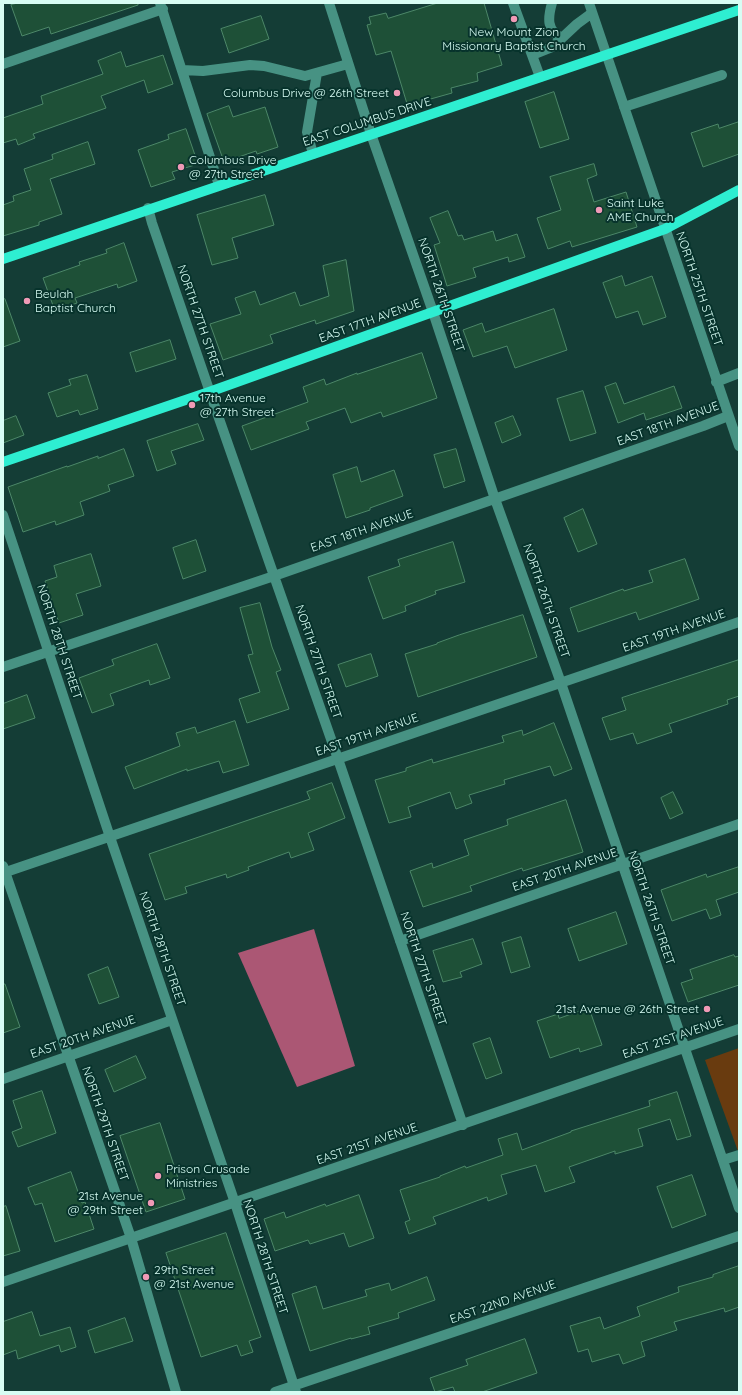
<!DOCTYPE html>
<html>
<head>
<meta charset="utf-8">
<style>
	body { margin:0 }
	#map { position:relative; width:742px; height:1395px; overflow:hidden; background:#143d36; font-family:Quicksand,sans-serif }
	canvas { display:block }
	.frame { position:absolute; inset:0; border:4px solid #d8fdf4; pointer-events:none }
</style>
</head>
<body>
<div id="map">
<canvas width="742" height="1395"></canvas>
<div class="frame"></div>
</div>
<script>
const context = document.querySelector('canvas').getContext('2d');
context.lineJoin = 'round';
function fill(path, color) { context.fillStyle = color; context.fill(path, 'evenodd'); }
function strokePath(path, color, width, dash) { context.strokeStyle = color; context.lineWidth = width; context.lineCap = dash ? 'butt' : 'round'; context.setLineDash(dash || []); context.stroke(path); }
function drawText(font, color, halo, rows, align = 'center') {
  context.font = font + ' Quicksand,sans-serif'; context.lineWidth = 4; context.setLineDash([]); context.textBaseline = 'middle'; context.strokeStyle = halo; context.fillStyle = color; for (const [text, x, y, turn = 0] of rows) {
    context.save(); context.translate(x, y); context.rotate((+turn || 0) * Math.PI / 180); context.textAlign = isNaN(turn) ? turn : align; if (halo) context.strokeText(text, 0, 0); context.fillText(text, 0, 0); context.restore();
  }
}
fill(new Path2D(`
	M 739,1048 L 739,1154 L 705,1060 Z`), '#693b0f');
fill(new Path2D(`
	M 314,929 L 355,1066 L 297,1087 L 238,953 Z`), '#ab5774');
const building = new Path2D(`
	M 18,3 L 138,3 L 138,5 L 51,34 L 49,27 L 22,36 L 11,5 Z
	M 438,3 L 484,3 L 502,65 L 477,73 L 478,81 L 451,88 L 452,93 L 427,100 L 427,102 L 408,107 L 391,51 L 376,55 L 367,25 L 371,24 L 369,17 L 386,13 L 388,18 Z
	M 261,16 L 269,39 L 229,53 L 221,29 Z
	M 121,52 L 126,67 L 163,55 L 173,84 L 148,93 L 144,80 L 101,96 L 106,108 L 33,134 L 35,138 L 18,145 L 16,139 L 3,143 L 3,118 L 43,104 L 41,96 L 103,74 L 98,61 Z
	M 554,92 L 569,139 L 540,148 L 525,102 Z
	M 229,106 L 233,117 L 265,107 L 278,147 L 257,154 L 256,151 L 224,162 L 207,114 Z
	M 739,122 L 739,154 L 703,167 L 691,133 L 718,124 L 719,128 Z
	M 186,129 L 198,164 L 172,172 L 175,179 L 151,187 L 138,150 L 169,139 L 168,135 Z
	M 88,142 L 95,164 L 50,179 L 62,214 L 39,222 L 39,225 L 3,236 L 3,205 L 14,201 L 13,196 L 31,190 L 24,169 L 53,159 L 52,155 Z
	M 594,164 L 597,175 L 587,179 L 594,202 L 626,192 L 637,227 L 572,247 L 570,241 L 548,249 L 537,218 L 561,210 L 550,177 Z
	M 265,195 L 274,225 L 232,238 L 238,258 L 212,265 L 197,215 Z
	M 448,211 L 458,236 L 462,235 L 464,240 L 493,231 L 496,241 L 517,234 L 525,257 L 509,262 L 508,257 L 473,268 L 476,277 L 447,286 L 434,245 L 440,243 L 430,218 Z
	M 124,243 L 137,281 L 118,288 L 117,284 L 75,298 L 77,303 L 55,311 L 43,278 L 80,265 L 79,262 L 107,253 L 106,250 Z
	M 346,260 L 354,311 L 316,324 L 315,320 L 270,335 L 273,343 L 223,360 L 210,324 L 241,314 L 235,298 L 255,291 L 260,305 L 295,292 L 300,306 L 329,296 L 323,266 Z
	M 622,276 L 625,286 L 652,276 L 666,317 L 643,325 L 638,311 L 616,318 L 603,283 Z
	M 5,299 L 20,341 L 3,347 L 3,300 Z
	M 554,309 L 567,350 L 515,368 L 507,346 L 473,357 L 463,330 L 482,323 L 485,332 Z
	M 170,340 L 176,359 L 136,372 L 130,353 Z
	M 422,353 L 437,398 L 383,417 L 381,412 L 351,423 L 345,408 L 306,422 L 309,429 L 251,450 L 242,426 L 308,402 L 303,387 L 324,379 L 326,385 L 357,373 L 357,374 Z
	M 87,375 L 98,409 L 80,415 L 78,410 L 57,417 L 48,393 L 71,385 L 69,380 Z
	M 616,383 L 624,404 L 674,386 L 682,408 L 646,420 L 644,413 L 618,423 L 605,387 Z
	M 583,391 L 596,433 L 570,441 L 557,399 Z
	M 16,416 L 24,435 L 3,443 L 3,421 Z
	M 513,416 L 521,435 L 502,443 L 495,423 Z
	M 198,424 L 204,440 L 171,451 L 176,464 L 157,471 L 147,441 Z
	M 124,449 L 134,476 L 108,485 L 110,491 L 80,502 L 84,515 L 56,525 L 55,521 L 23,532 L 8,487 L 67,466 L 67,467 L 98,456 L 98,458 Z
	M 456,449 L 465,481 L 444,488 L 434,455 Z
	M 357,467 L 361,482 L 394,470 L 403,496 L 370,508 L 370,510 L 346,518 L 333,475 Z
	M 583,509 L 597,544 L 578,552 L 564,518 Z
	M 196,540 L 206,571 L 183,579 L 173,548 Z
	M 453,542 L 465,582 L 435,591 L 436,594 L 405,606 L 406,611 L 383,619 L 368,577 L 400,566 L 398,560 Z
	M 91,554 L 101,586 L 76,594 L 83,615 L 59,623 L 45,581 L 57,577 L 54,566 Z
	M 685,559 L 699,599 L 639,620 L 636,612 L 578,632 L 570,608 L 623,589 L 624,591 L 653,582 L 649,571 Z
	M 260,603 L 272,647 L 281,670 L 276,672 L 289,709 L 247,723 L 239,699 L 260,692 L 248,655 L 253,654 L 240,608 Z
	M 523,615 L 537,657 L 418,697 L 405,654 L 437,644 L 437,643 L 459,635 Z
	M 157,644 L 170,678 L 150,685 L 149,680 L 110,694 L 114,705 L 92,713 L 79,678 L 114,665 L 112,660 Z
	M 371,654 L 378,676 L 346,687 L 338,665 Z
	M 739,660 L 739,696 L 727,700 L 728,704 L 669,724 L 672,732 L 637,744 L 633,733 L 610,740 L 602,718 L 626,710 L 622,698 Z
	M 27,695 L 35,718 L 3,729 L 3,704 Z
	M 235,721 L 249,765 L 223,773 L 219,761 L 187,771 L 187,769 L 134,789 L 125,767 L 180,746 L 176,733 L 195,727 L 197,733 Z
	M 554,723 L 572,769 L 554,776 L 550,766 L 504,780 L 505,784 L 469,795 L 472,803 L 456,809 L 450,792 L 408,807 L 411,817 L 389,823 L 375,780 L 406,771 L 406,768 L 432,759 L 433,763 L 504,742 L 502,736 L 522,730 L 523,735 Z
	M 332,783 L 345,818 L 308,833 L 314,850 L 291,858 L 289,852 L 248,867 L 249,870 L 227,878 L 226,874 L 185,887 L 187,893 L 165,900 L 149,854 L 310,799 L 307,792 Z
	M 673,792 L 683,813 L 670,819 L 661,798 Z
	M 566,800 L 583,852 L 523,871 L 522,868 L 470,886 L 472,891 L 423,907 L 410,871 L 432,863 L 433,868 L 469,855 L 464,840 L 508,825 L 507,820 Z
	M 739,867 L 739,892 L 716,900 L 721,915 L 710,919 L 706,909 L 672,921 L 661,890 L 706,874 L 707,877 Z
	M 616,912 L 627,944 L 579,961 L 568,929 Z
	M 521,937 L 530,967 L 511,973 L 502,943 Z
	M 473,939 L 482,964 L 460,972 L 462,977 L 443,982 L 433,951 Z
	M 734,955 L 735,957 L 739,956 L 739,985 L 688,1002 L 681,983 L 693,979 L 690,970 Z
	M 108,967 L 119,997 L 99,1004 L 88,975 Z
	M 3,984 L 5,984 L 20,1027 L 3,1033 Z
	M 589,1008 L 602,1045 L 580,1052 L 579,1048 L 550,1058 L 537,1021 L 558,1014 L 559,1018 Z
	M 490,1038 L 502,1073 L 486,1079 L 473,1044 Z
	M 136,1056 L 146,1078 L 114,1092 L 105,1070 Z
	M 42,1091 L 56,1133 L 18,1147 L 12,1132 L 22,1128 L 13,1101 Z
	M 677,1092 L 691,1136 L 677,1140 L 670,1119 L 638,1129 L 643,1146 L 615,1154 L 615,1151 L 569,1167 L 575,1182 L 545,1192 L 536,1165 L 501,1175 L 507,1194 L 488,1201 L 487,1197 L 433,1217 L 436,1224 L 409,1234 L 405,1222 L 410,1220 L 400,1190 L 440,1177 L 440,1176 L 465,1166 L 466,1168 L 503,1155 L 498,1139 L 517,1133 L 522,1150 L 571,1132 L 571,1131 L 650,1106 L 649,1101 Z
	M 160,1123 L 185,1199 L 146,1212 L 120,1136 Z
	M 71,1172 L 82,1203 L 85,1202 L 94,1229 L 55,1242 L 42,1203 L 35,1205 L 28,1188 Z
	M 692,1175 L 706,1215 L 672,1228 L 657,1187 Z
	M 359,1195 L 374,1238 L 349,1247 L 344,1233 L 310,1244 L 308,1240 L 275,1251 L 264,1219 L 284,1212 L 286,1218 L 325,1204 L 326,1206 Z
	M 6,1206 L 20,1251 L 3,1256 L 3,1207 Z
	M 226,1233 L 261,1337 L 249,1341 L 253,1352 L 241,1356 L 237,1345 L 201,1357 L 166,1253 Z
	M 739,1266 L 739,1307 L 725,1312 L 724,1308 L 674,1322 L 677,1330 L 641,1342 L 645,1356 L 623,1364 L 619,1354 L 592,1362 L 588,1349 L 578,1352 L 570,1326 L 600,1317 L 604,1329 L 640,1316 L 637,1307 L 679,1292 L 678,1287 L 713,1277 L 713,1275 Z
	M 427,1277 L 435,1300 L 398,1313 L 399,1318 L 368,1327 L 370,1334 L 351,1339 L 351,1338 L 310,1351 L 292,1294 L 316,1286 L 323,1309 L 367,1296 L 365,1290 L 389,1283 L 391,1290 Z
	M 32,1312 L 40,1336 L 70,1327 L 76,1347 L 61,1352 L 59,1345 L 18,1359 L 16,1350 L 3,1355 L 3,1322 Z
	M 125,1318 L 133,1341 L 95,1353 L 88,1331 Z
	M 525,1339 L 537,1373 L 482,1392 L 455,1392 L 453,1387 L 435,1392 L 430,1378 L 468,1365 L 466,1360 Z`);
fill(building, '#1e5037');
strokePath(building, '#4c8768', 1);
strokePath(new Path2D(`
	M 160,3 L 219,185
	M 329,3 L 371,134 L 433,312 L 495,499 L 561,683 L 739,1208
	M 513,3 L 540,77
	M 552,3 C 548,17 546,31 562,38 L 577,24 L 592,13
	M 589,3 L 739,446
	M 532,55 L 552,47 L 562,38
	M 3,64 L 163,9
	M 182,70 L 203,71 L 250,65 L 264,66 L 305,76 L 348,64
	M 624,107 L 722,75
	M 313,154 L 307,132 L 317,73
	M 148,208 L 152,223 L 215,407 L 338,759 L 463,1125
	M 716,382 L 739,373
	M 3,515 L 110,837 L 235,1203 L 296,1392
	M 3,667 L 274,576 L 703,426 L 728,416
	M 3,866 L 131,1238 L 176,1392
	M 3,873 L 739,622
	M 400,941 L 739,824
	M 3,1079 L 172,1020
	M 723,1160 L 739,1155
	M 3,1282 L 739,1029
	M 275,1392 L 739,1236`), '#479283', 10);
strokePath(new Path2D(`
	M 3,259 L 739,10
	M 3,462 L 209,392 L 665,229 L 739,190`), '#2eeed1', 10);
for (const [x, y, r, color] of [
	[514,19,4,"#f09ab6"],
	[397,93,4,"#f09ab6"],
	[181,167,4,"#f09ab6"],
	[599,210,4,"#f09ab6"],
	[27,301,4,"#f09ab6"],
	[192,405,4,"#f09ab6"],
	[707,1009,4,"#f09ab6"],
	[158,1176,4,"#f09ab6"],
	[151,1203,4,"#f09ab6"],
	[146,1277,4,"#f09ab6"]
]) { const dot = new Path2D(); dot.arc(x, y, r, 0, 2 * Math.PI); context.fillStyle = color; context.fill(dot); strokePath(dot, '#07332c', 1.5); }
drawText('12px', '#d8fdf4', '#07332c', [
	["New Mount Zion",514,32,"center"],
	["Missionary Baptist Church",514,46,"center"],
	["Columbus Drive @ 26th Street",389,93,"right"],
	["Columbus Drive",189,160],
	["@ 27th Street",189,174],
	["Saint Luke",607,203],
	["AME Church",607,217],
	["Beulah",35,294],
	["Baptist Church",35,308],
	["17th Avenue",200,398],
	["@ 27th Street",200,412],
	["21st Avenue @ 26th Street",699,1009,"right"],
	["Prison Crusade",166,1169],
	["Ministries",166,1183],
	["21st Avenue",143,1196,"right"],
	["@ 29th Street",143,1210,"right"],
	["29th Street",154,1270],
	["@ 21st Avenue",154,1284]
], 'left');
drawText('12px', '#d8fdf4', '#07332c', [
	["EAST COLUMBUS DRIVE",367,122,-18],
	["NORTH 25TH STREET",699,289,71],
	["NORTH 26TH STREET",441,295,71],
	["EAST 17TH AVENUE",370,321,-20],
	["NORTH 27TH STREET",200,322,71],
	["EAST 18TH AVENUE",668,424,-20],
	["EAST 18TH AVENUE",362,531,-19],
	["NORTH 26TH STREET",546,601,71],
	["EAST 19TH AVENUE",674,631,-19],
	["NORTH 28TH STREET",59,642,72],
	["NORTH 27TH STREET",318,662,71],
	["EAST 19TH AVENUE",367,735,-19],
	["EAST 20TH AVENUE",565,870,-19],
	["NORTH 26TH STREET",651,908,71],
	["NORTH 28TH STREET",162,949,71],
	["NORTH 27TH STREET",423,969,71],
	["EAST 20TH AVENUE",83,1037,-19],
	["EAST 21ST AVENUE",673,1038,-19],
	["NORTH 29TH STREET",105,1124,71],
	["EAST 21ST AVENUE",367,1144,-19],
	["NORTH 28TH STREET",265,1257,72],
	["EAST 22ND AVENUE",503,1302,-19]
]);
</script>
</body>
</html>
